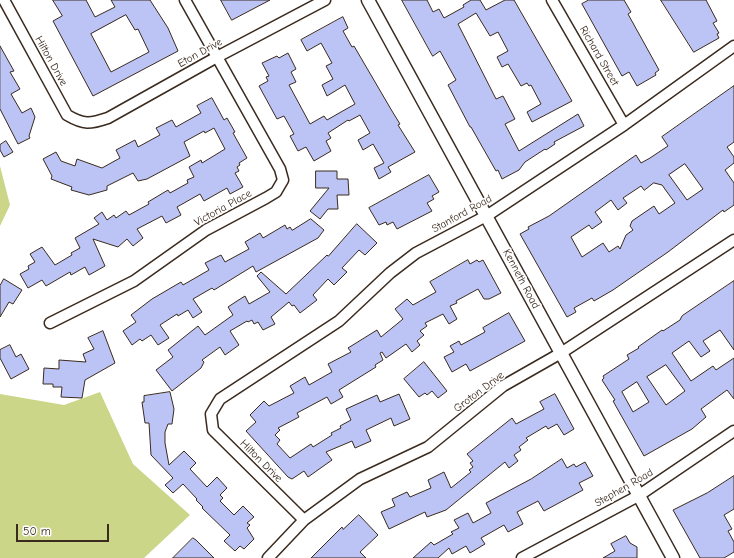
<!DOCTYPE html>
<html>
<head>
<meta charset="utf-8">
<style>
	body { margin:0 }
	#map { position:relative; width:734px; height:558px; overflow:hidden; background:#fff; font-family:"Comic Neue",sans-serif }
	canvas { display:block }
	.scale { position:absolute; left:16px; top:524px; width:93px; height:18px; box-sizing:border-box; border:2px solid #3b2a1e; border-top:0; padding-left:5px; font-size:12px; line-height:14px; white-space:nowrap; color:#3b2a1e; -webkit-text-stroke:3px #fff; paint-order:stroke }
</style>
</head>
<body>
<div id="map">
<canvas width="734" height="558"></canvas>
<div class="scale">50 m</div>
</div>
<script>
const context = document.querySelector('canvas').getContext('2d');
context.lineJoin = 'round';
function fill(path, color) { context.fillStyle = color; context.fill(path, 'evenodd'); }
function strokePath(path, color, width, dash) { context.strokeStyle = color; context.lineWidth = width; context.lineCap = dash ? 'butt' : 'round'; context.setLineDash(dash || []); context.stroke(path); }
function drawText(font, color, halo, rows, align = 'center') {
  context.font = font + ' "Comic Neue",sans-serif'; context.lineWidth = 3.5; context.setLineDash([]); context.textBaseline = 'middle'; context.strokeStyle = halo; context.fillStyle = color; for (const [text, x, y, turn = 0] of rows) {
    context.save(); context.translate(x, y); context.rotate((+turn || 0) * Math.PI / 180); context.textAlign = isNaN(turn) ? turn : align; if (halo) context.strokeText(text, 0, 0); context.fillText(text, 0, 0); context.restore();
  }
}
fill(new Path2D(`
	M 0,166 L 10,205 L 0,226 Z
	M 100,392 L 133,464 L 190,515 L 144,558 L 0,558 L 0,394 L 64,405 Z`), '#cbd689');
const building = new Path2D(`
	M 53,0 L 86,0 L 95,17 L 115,7 L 111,0 L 150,0 L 168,28 L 178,51 L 93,96 L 53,21 L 62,16 ZM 126,15 L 135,30 L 138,29 L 149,52 L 111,72 L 91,34 Z
	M 221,0 L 270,0 L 232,20 Z
	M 402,0 L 427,0 L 433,12 L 439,9 L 444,18 L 464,7 L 463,5 L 471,0 L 480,0 L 486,10 L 505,0 L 514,0 L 572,101 L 532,122 L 527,112 L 541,104 L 531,85 L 529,86 L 527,83 L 521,86 L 508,64 L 502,67 L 497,57 L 508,51 L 498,32 L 490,36 L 476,13 L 458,24 L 496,99 L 503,96 L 515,119 L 505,124 L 519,151 L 578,114 L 584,126 L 554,142 L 555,144 L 546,150 L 545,149 L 525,162 L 519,170 L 502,179 L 498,170 L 496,171 L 471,127 L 470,127 L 448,85 L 456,80 L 440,51 L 433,56 Z
	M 589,0 L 624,0 L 631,12 L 628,14 L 659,70 L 655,73 L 656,75 L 637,86 L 629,72 L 622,76 L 582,4 Z
	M 661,0 L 706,0 L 717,21 L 713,23 L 719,33 L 717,34 L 719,38 L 694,52 Z
	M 343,17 L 348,28 L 343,31 L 352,47 L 354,46 L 392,111 L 400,124 L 398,125 L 415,152 L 388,167 L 391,172 L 379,179 L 374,168 L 384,163 L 373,144 L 363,150 L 358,140 L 370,133 L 360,115 L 349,121 L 348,120 L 328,133 L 331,138 L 326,141 L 331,151 L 314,161 L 306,147 L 298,151 L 290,136 L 294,134 L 284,116 L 277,119 L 259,86 L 268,81 L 266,77 L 269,76 L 262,63 L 277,56 L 279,58 L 288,53 L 296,69 L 291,72 L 296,82 L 289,85 L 310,124 L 324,116 L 327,120 L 355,104 L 345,85 L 327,96 L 322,85 L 333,79 L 326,66 L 332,63 L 321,43 L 307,51 L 301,40 Z
	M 0,46 L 14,71 L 10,72 L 20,89 L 11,94 L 22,113 L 31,108 L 35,117 L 29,136 L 30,138 L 18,144 L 0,109 Z
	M 734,86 L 734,142 L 727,147 L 734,157 L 734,163 L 725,170 L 734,183 L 734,205 L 724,212 L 723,210 L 668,252 L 613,290 L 594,301 L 592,298 L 574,308 L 576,312 L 567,317 L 520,234 L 529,229 L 528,227 L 549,216 L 636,155 L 641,163 L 650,158 L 668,146 L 662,137 ZM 685,164 L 703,189 L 687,200 L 669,175 ZM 654,183 L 662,185 L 675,203 L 659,214 L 654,206 L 632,221 L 630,226 L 633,230 L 626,235 L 620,249 L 618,246 L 609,252 L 603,243 L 582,257 L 571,237 L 589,225 L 592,229 L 602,222 L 595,212 L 611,200 L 618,210 L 627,203 L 623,198 L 641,186 L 644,190 Z
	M 212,98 L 224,120 L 227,118 L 235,132 L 233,133 L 247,158 L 239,163 L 240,165 L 237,167 L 239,171 L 235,173 L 243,187 L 230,194 L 227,188 L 204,201 L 200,194 L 177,207 L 181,215 L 166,223 L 162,216 L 137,229 L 143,238 L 133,246 L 127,239 L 118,247 L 93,239 L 105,266 L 89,275 L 85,267 L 71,275 L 70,272 L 46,286 L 42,280 L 28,288 L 20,274 L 29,269 L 28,266 L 35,262 L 30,254 L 42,247 L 55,265 L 72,255 L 71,253 L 80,248 L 75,238 L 99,224 L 94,218 L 102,212 L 107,220 L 114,215 L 116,218 L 126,211 L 129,215 L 149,204 L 148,202 L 168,190 L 170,193 L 188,183 L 187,180 L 194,177 L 189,167 L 201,160 L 202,163 L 225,149 L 214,128 L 205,133 L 204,131 L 184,142 L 190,156 L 147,179 L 138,181 L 133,173 L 107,186 L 107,190 L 89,195 L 71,190 L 72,187 L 51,179 L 52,176 L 43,159 L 56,152 L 61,161 L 75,166 L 77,159 L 102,168 L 120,158 L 116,150 L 135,140 L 138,147 L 160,135 L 156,128 L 172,120 L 176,127 L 201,113 L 197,106 Z
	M 6,141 L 13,152 L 4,157 L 0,150 L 0,145 Z
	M 316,171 L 337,171 L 337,179 L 348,179 L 349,195 L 337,195 L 338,209 L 328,209 L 320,219 L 310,211 L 329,188 L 316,188 Z
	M 429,175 L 439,192 L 432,196 L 434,199 L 427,203 L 432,211 L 397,229 L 393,222 L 387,225 L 386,222 L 379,225 L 369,208 Z
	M 311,219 L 324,230 L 318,238 L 256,272 L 253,266 L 214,290 L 212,288 L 193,299 L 202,312 L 193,318 L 188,310 L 178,316 L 177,314 L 160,325 L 169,338 L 158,345 L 151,335 L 142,341 L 140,339 L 132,345 L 123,331 L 136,322 L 131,315 L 152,299 L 181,282 L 183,285 L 209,270 L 205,263 L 221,255 L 225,262 L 249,249 L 245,242 L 260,233 L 263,238 L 285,225 L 287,229 L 290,227 L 292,230 Z
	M 357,224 L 377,243 L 365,255 L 359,250 L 342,268 L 347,272 L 334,285 L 328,279 L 313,295 L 317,300 L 300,313 L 294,305 L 292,306 L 289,302 L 271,317 L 275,324 L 263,330 L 258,322 L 254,324 L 252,320 L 248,322 L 247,321 L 230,331 L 239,345 L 225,355 L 220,347 L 202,360 L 204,362 L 201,368 L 172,391 L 156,370 L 173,357 L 168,350 L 198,326 L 205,335 L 233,315 L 228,307 L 237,301 L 245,296 L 249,304 L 270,292 L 257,276 L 261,272 L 286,294 L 327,255 L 328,256 Z
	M 468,260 L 470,264 L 477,260 L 479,262 L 483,260 L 501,293 L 489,299 L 484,299 L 478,289 L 456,301 L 457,303 L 450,306 L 457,319 L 449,324 L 443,314 L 425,323 L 427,326 L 420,331 L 424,335 L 417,341 L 420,345 L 412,352 L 406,344 L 386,358 L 382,352 L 380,353 L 383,360 L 375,365 L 376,367 L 339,390 L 343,397 L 331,404 L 327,397 L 297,413 L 299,417 L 278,428 L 280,430 L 275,435 L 280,440 L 277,444 L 290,458 L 311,444 L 313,447 L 332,435 L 331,433 L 341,428 L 340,426 L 351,420 L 346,409 L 377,395 L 380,402 L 399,394 L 410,419 L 394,426 L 391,418 L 366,430 L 371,441 L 355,448 L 352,441 L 326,452 L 332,460 L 308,477 L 304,471 L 292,479 L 288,477 L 246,431 L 256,422 L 250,415 L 264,401 L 269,406 L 294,393 L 290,386 L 305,377 L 309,385 L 332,372 L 328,364 L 351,352 L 348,348 L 377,330 L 381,337 L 403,319 L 395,309 L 407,299 L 413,305 L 436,292 L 430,282 Z
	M 4,279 L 22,290 L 13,304 L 9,302 L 0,317 L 0,286 Z
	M 734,281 L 734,350 L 720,330 L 703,341 L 710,351 L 701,357 L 689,341 L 672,353 L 691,381 L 713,366 L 716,370 L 734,358 L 734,399 L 727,390 L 701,409 L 706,417 L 692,429 L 644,456 L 613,401 L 615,400 L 602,380 L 604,378 L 603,376 L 629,359 L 627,355 L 639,348 L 638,347 L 662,330 L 663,331 L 680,320 L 682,316 ZM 666,365 L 685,391 L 666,405 L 647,377 ZM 637,382 L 649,402 L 633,412 L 622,392 Z
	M 509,313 L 525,341 L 470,371 L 466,364 L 452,372 L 444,357 L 454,352 L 450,346 L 459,341 L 461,345 L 485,332 L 483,328 Z
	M 103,331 L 115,363 L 85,380 L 82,398 L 61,397 L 62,387 L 53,387 L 53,384 L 43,384 L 44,368 L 59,369 L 59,360 L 86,362 L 83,354 L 94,349 L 88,338 Z
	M 10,345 L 16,357 L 21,354 L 29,369 L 11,379 L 0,358 L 0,350 Z
	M 424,362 L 447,391 L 438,398 L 432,391 L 427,395 L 425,393 L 419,397 L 404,379 Z
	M 170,392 L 174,409 L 172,424 L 168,424 L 165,432 L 165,443 L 169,465 L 184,451 L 196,463 L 190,469 L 207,487 L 217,477 L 227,488 L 220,495 L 223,498 L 220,501 L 234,515 L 243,506 L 254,517 L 247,523 L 250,525 L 247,528 L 254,539 L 244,549 L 240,546 L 235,551 L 224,541 L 230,535 L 202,508 L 203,507 L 196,500 L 197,499 L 183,484 L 173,493 L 165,485 L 173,478 L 151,455 L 149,423 L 145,423 L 142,402 L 144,402 L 144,396 Z
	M 555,394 L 574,429 L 564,435 L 557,424 L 548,429 L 546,426 L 526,438 L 528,440 L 519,447 L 521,450 L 514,455 L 518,461 L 509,468 L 505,462 L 446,510 L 427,517 L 425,512 L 389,529 L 381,512 L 395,506 L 392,499 L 407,492 L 410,497 L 431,488 L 428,480 L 444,472 L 451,488 L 471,472 L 469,470 L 473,467 L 470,463 L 473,461 L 467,454 L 512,418 L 516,424 L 544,409 L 540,402 Z
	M 562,459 L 567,468 L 574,464 L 576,467 L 585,462 L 593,476 L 579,483 L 583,490 L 544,511 L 538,501 L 517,512 L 523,524 L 508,532 L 504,525 L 481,538 L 485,544 L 470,553 L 466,546 L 452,554 L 449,548 L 438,558 L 413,558 L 431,542 L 434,545 L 453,534 L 451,532 L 459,528 L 454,520 L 468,513 L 473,523 L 491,513 L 486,503 L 531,479 Z
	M 734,476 L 734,509 L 724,515 L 732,529 L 728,531 L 734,542 L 734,552 L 724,558 L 700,558 L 673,510 L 707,493 Z
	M 359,515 L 378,535 L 360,552 L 366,558 L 311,558 L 342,527 L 343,529 Z
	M 626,536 L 630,543 L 637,547 L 637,558 L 603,558 L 615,551 L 611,544 Z
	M 193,538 L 196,540 L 214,558 L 173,558 Z`);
fill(building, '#bcc4f6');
strokePath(building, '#3b2a1e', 1);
const minor = new Path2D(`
	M 4,0 L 67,115 C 84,125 90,124 108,118 L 217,57 L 325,0
	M 552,0 L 624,125
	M 50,323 L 134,281 L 206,230 L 266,198 L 276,192 L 283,180 L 280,169 L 185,0
	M 304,520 L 213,430 L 211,414 L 220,399 L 339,321 L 390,273 L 416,253 L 488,215 L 624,125 L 734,46
	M 268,558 L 304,520 L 360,479 L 428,447 L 503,386 L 561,353 L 734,240
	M 522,558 L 638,496 L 734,431`);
const tertiary = new Path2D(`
	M 368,0 L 673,558`);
strokePath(minor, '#3b2a1e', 13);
strokePath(tertiary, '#3b2a1e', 15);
strokePath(minor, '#fff', 10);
strokePath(tertiary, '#fff', 12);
drawText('11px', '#3b2a1e', '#fff', [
	["Eton Drive",200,53,-29],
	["Richard Street",599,56,60],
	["Hilton Drive",51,61,61],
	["Victoria Place",223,208,-29],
	["Stanford Road",462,214,-29],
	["Kenneth Road",521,279,62],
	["Groton Drive",479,392,-37],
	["Hilton Drive",261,461,45],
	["Stephen Road",624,488,-30]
]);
</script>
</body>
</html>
